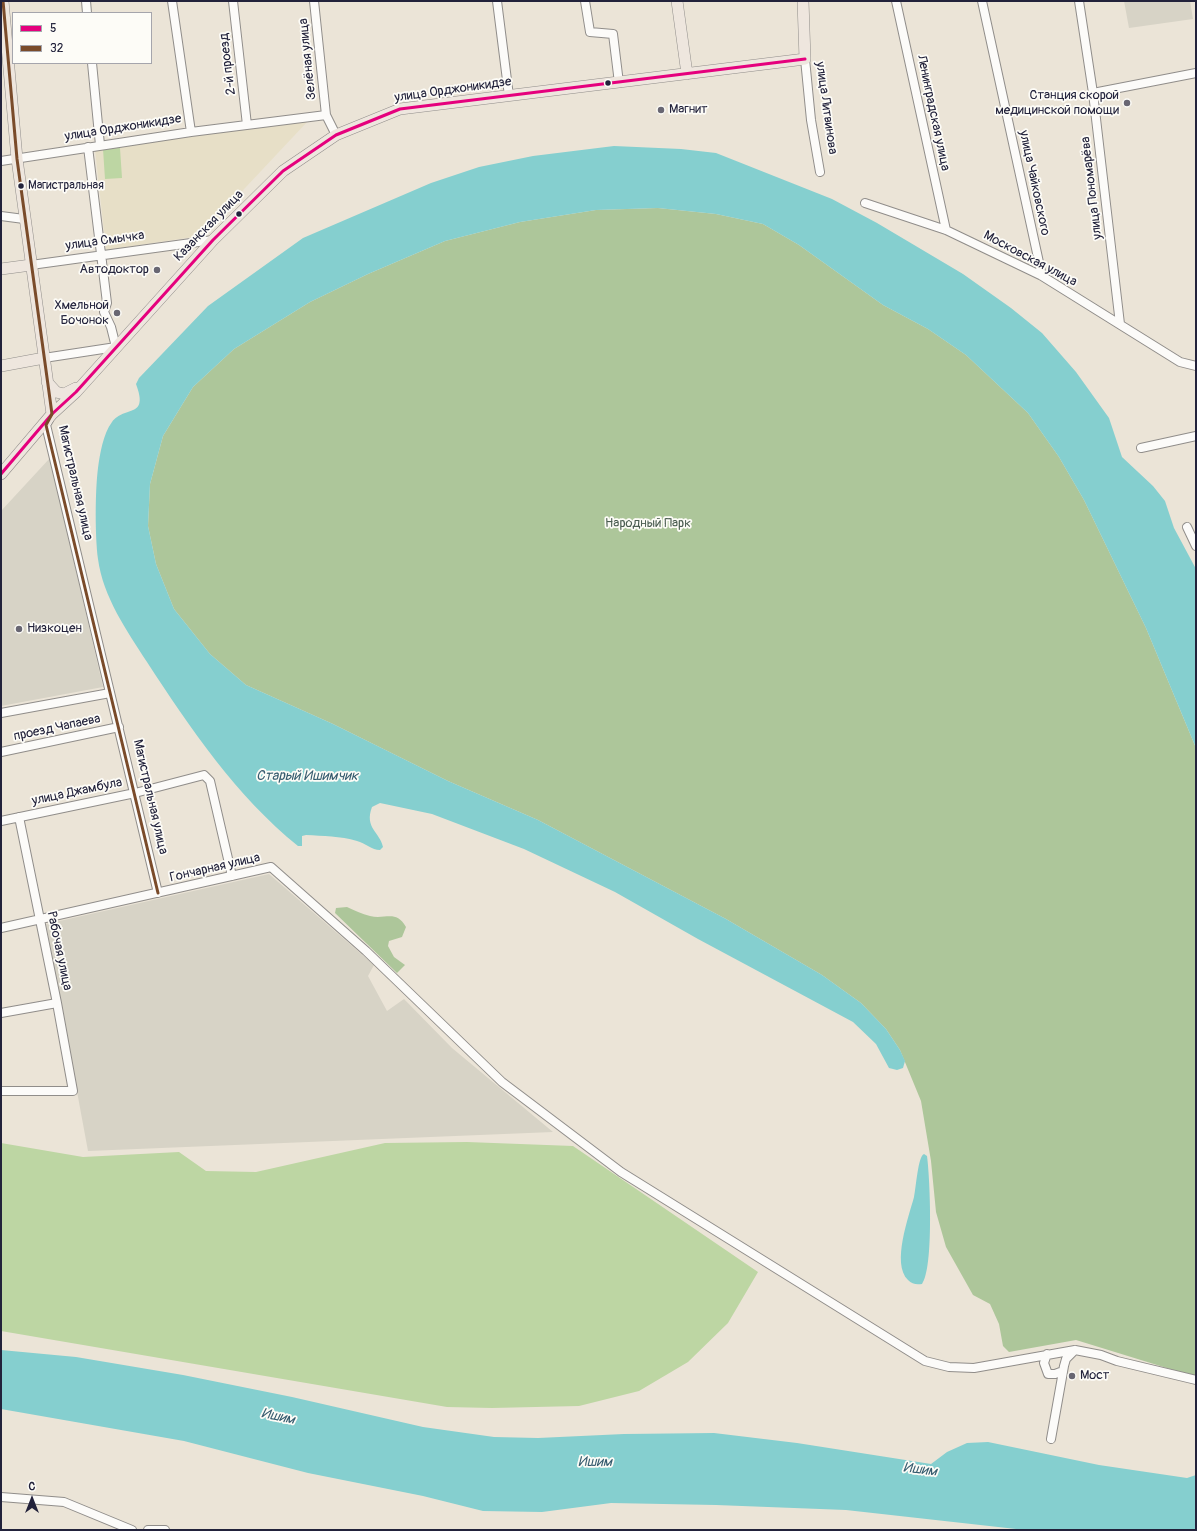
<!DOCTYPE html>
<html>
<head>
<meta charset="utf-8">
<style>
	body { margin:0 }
	#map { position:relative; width:1197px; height:1531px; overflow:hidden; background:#ebe4d7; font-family:Pangolin,sans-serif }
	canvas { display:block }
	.frame { position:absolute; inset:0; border:2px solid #22223b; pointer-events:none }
	.legend { position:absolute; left:12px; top:12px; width:140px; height:52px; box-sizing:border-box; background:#fdfcf7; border:1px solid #a5a5ac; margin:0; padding:5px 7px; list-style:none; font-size:12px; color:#22223b }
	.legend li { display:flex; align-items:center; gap:8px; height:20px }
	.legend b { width:20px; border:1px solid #a5a5ac }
	.north { position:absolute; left:12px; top:1479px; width:40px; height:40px; -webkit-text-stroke:3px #fdfcf7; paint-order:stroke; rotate:0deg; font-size:11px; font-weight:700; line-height:16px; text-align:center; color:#22223b }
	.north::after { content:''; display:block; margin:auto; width:14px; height:18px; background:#22223b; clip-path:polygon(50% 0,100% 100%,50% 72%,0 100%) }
</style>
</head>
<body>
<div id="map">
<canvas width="1197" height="1531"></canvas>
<div class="frame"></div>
<ul class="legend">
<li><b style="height:5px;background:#e5007d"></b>5</li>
<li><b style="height:5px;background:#7a4b2a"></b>32</li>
</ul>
<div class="north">С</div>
</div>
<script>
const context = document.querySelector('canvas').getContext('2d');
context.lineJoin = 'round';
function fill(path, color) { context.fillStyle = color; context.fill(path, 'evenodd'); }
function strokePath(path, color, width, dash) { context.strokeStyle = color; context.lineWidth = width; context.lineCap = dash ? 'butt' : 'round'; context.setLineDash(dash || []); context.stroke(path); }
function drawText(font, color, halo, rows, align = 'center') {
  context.font = font + ' Pangolin,sans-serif'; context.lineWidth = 3.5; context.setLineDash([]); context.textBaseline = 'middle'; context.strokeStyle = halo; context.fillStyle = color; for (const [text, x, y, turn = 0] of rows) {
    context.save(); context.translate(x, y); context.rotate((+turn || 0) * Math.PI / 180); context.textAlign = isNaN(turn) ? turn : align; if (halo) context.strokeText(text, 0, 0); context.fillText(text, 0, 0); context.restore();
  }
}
fill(new Path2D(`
	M 308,121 L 200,236 L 106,250 L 95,149 Z`), '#e7dfc7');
fill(new Path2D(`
	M 1124,1 L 1190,1 L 1193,19 L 1129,28 Z
	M 50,458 L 103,687 L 1,706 L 1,511 Z
	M 269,874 L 374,965 L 368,976 L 387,1011 L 404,999 L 452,1048 L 553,1132 L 88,1151 L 46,924 Z`), '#d7d3c6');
fill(new Path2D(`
	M 120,148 L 122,178 L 105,179 L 103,149 Z
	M 467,1142 L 573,1146 L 758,1272 L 728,1323 L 688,1362 L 639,1391 L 579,1406 L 492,1408 L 447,1407 L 1,1331 L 1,1143 L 83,1157 L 179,1152 L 206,1171 L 256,1172 L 385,1143 Z`), '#bdd6a3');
fill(new Path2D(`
	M 658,208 L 716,214 L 763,224 L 799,245 L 883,305 L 928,329 L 966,355 L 1028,413 L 1059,457 L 1084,500 L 1146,628 L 1196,748 L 1196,1377 L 1076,1340 L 1009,1352 L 1003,1346 L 999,1324 L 990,1304 L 973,1295 L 946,1247 L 936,1212 L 931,1161 L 921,1101 L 900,1050 L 886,1029 L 861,1003 L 822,975 L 726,919 L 538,820 L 448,781 L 333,724 L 246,685 L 210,654 L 174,609 L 156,564 L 148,526 L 150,484 L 163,436 L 193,387 L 234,349 L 310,302 L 368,274 L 445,241 L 520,222 L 596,210 Z
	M 347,907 C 354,910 362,914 370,916 C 385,920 396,909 406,927 L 402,937 L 389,941 L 388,946 L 394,957 L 405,965 L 397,973 L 335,913 L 336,908 Z`), '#adc69a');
fill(new Path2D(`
	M 614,146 L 681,149 L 716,153 L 832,199 L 877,223 L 963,274 L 1011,308 L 1042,333 L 1076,372 L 1109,418 L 1122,457 L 1153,486 L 1165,501 L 1174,528 L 1196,569 L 1196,748 L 1146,628 L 1084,500 L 1059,457 L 1028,413 L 966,355 L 928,329 L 883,305 L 799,245 L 763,224 L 716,214 L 658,208 L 596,210 L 520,222 L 445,241 L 368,274 L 310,302 L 234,349 L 193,387 L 163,436 L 150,484 L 148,526 L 156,564 L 174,609 L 210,654 L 246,685 L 333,724 L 448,781 L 538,820 L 726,919 L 822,975 L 861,1003 L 886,1029 L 900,1050 L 905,1061 L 903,1068 L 897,1070 L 889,1068 L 876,1044 L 853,1022 L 698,939 L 615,892 L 524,849 L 432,814 L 380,803 L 372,807 C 364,828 380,832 383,847 L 380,850 C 372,850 365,843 357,841 C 340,836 323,836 306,835 L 302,836 L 302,846 L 298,846 C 236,796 190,728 147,662 C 127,631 103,597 98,559 C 95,536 95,492 98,468 C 100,454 103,434 112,422 C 125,405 149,419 136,384 L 139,378 L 208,306 L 303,238 L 431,183 L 479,167 L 533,156 Z
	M 924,1154 L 927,1156 C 930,1178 934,1268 922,1284 C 916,1285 912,1284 908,1280 C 891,1264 909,1216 914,1197 C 916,1188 918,1156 924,1154 Z
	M 1,1350 L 76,1357 L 183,1375 L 292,1397 L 423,1427 L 494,1437 L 538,1438 L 624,1434 L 714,1433 L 797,1443 L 931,1464 L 947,1452 L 967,1443 L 988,1442 L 1099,1465 L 1187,1478 L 1196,1475 L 1196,1530 L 1025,1530 L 846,1510 L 716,1505 L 611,1503 L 542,1512 L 483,1511 L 423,1496 L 308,1473 L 184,1441 L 1,1409 Z`), '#85cfcf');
const minor = new Path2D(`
	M 86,1 L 87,13
	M 172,1 L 191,132
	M 233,1 L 247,125
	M 314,1 L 326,115
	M 497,1 L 509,96
	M 585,1 L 590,32 L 613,34 L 619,83
	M 896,1 L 946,230
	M 982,1 L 1042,276
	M 1079,1 L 1093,93 L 1120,324
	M 805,59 L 811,120 L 820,172
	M 92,63 L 100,145
	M 1093,93 L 1196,73
	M 1,161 L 191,132 L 326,115 L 336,135
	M 865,203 L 946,230 L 1042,276 L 1180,362 L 1196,366
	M 1,216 L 24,219
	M 31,265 L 213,240
	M 44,358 L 116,347 L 111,327 L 104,312 L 107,303 L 88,147
	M 49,420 L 46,425 L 158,893
	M 1141,448 L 1196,436
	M 1187,527 L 1196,546
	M 1,713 L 110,693
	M 1,752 L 119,727
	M 1,821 L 135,793 L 204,775 L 210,781 L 232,876
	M 1,928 L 271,867 L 366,951 L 502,1082 L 621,1172 L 925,1361 L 949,1367 L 974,1368 L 1075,1350 L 1101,1355 L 1117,1361 L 1196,1380
	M 1,1013 L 57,1003
	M 1,1091 L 73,1091 L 57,1003 L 19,817
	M 1047,1354 L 1044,1363 L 1048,1374 L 1055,1374 L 1063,1371
	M 1051,1439 L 1064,1366 L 1066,1359 L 1075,1350
	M 1,1497 L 64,1502 L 132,1530
	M 148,1530 L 165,1530`);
const major = new Path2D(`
	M 3,1 L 17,159 L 52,414
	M 677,1 L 687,74
	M 1,269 L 31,265
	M 1,366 L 44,358
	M 47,382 L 56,392 L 64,394 L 76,388
	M 1,474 L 52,414 L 76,392 L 213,240 L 283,171 L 336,135 L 400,109 L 805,59 L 803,1`);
strokePath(minor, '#908d8a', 10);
strokePath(major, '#908d8a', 12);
strokePath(minor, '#fcfbf9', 8);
strokePath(major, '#eee6de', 11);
strokePath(new Path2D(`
	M 1,474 L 52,414 L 76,392 L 213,240 L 283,171 L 336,135 L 400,109 L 805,59`), '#e5007d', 3);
strokePath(new Path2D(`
	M 3,1 L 17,159 L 52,414 L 46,425 L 158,893`), '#7a4b2a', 3);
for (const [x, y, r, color] of [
	[608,83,3.5,"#22223b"],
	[1127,103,4,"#686672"],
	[661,110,4,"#686672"],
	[21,186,3.5,"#22223b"],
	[239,214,3.5,"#22223b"],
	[157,270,4,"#686672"],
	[117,313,4,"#686672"],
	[19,629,4,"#686672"],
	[1072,1376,4,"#686672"]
]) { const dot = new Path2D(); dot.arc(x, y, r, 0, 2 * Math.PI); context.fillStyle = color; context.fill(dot); strokePath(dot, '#fdfcf7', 1.5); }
drawText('12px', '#22223b', '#fdfcf7', [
	["Магистральная",28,186]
], 'left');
drawText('13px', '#22223b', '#fdfcf7', [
	["Зелёная улица",308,59,-96],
	["2-й проезд",228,64,-97],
	["улица Орджоникидзе",453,90,-8],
	["улица Литвинова",826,108,82],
	["Ленинградская улица",933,113,78],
	["улица Орджоникидзе",123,128,-9],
	["улица Чайковского",1034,183,78],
	["улица Пономарёва",1092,188,-97],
	["Казанская улица",209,226,-46],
	["улица Смычка",105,241,-8],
	["Московская улица",1030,259,28],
	["Магистральная улица",75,483,77],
	["проезд Чапаева",57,728,-12],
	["улица Джамбула",77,792,-12],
	["Магистральная улица",150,797,77],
	["Гончарная улица",215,868,-13],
	["Рабочая улица",59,951,78]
]);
drawText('13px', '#22223b', '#fdfcf7', [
	["Станция скорой",1119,96],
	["медицинской помощи",1119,111],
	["Магнит",669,110,"left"],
	["Автодоктор",149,270],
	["Хмельной",109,306],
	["Бочонок",109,321],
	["Низкоцен",27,629,"left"],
	["Мост",1080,1376,"left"]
], 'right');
drawText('13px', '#4b5d51', '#fdfcf7', [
	["Народный Парк",648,524]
]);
drawText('italic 14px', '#355b6e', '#fdfcf7', [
	["Старый Ишимчик",307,776],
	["Ишим",278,1417,12],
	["Ишим",595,1462],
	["Ишим",920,1470,7]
]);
</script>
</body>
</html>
